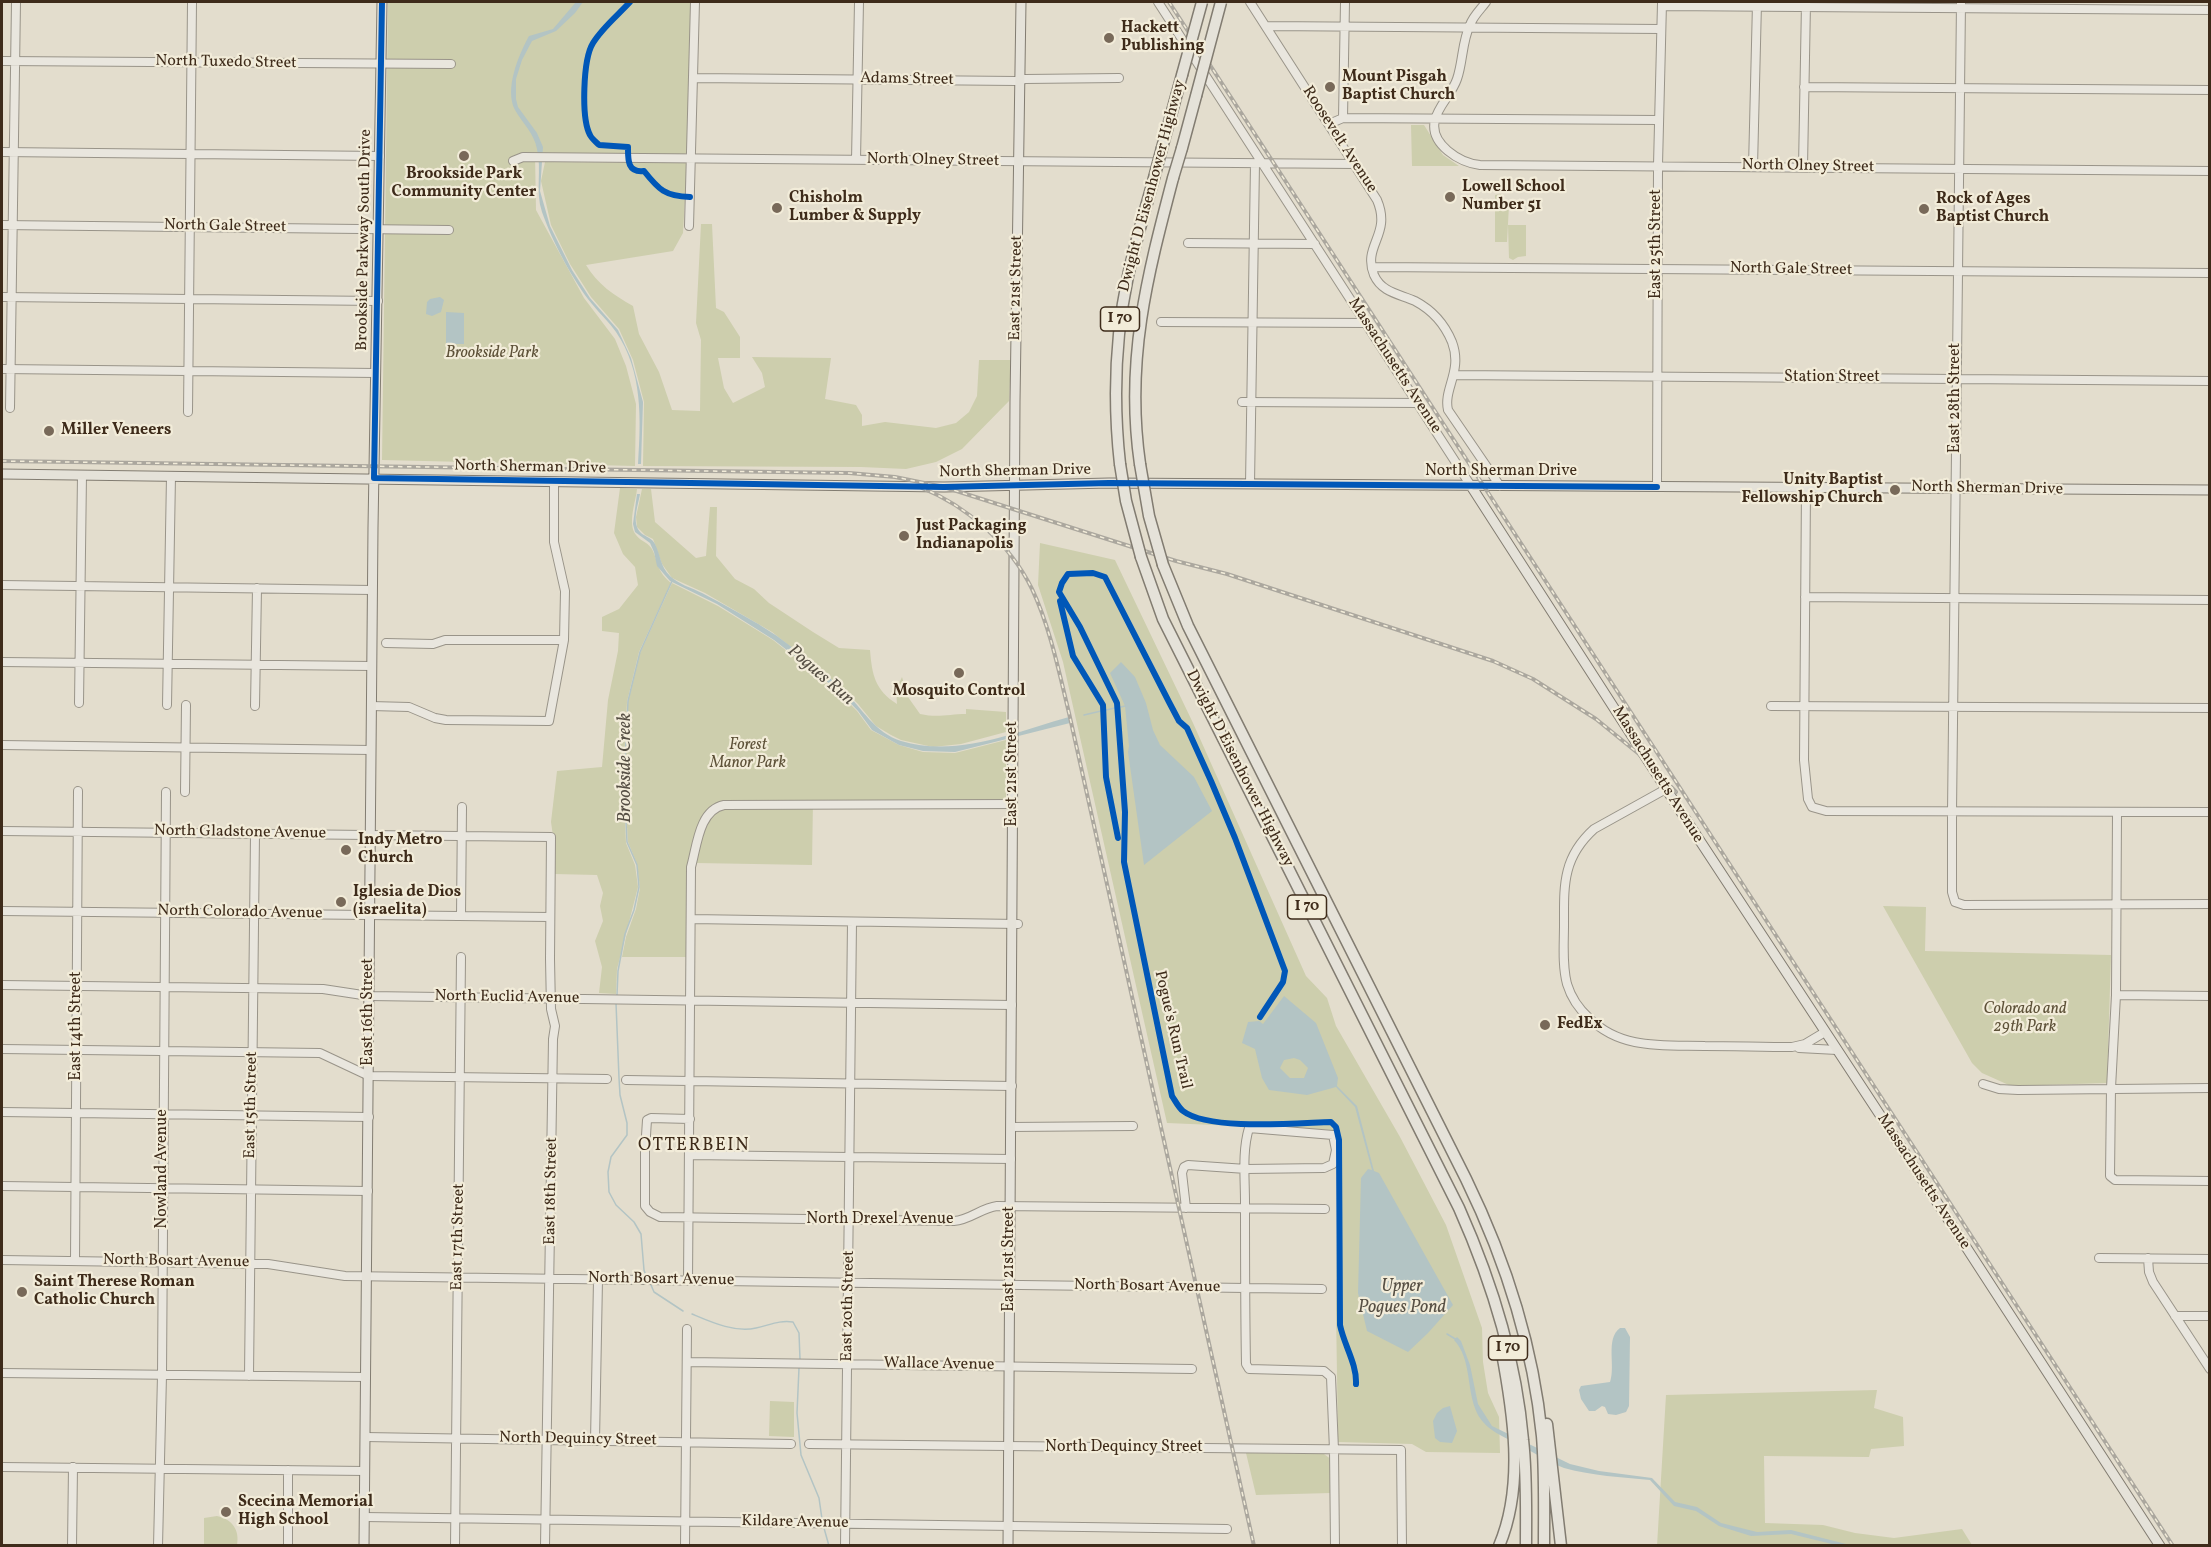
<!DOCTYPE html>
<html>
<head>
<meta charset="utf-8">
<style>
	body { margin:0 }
	#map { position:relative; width:2211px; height:1547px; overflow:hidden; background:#e3ddcd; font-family:Vollkorn,serif }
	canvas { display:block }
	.frame { position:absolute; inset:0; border:3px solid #3e2b1a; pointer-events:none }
</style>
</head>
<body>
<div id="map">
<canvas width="2211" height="1547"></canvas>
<div class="frame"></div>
</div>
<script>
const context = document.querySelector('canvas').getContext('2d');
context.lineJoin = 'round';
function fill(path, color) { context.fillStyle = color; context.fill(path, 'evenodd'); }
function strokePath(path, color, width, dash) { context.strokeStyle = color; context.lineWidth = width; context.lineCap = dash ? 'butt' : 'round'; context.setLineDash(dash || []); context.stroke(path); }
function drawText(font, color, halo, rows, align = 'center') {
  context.font = font + ' Vollkorn,serif'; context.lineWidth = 4.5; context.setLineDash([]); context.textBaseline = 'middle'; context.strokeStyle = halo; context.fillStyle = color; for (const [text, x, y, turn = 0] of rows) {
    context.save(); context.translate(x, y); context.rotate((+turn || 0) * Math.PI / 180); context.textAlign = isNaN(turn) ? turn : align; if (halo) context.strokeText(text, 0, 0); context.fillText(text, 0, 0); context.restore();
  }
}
fill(new Path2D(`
	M 388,2 L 691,2 L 689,147 L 687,153 L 684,154 L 535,154 L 536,210 L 584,298 L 615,339 L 626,366 L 636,404 L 635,466 L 382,460 Z
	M 1411,125 L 1424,125 L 1443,155 L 1459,166 L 1412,166 Z
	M 545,162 L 687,163 L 683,233 L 673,251 L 586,265 C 598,285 614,295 633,306 L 639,334 L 659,372 L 672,410 L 700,411 L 701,340 L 696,323 L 701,224 L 712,224 L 716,308 L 724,312 L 740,337 L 740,358 L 718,358 L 724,388 L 733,403 L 765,387 L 762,373 L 752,357 L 831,358 L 825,399 L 856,405 L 862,415 L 862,426 L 885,422 L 936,428 L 956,423 L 969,412 L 977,396 L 979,360 L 1011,360 L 1009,401 L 962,449 L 936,462 L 906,469 L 861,467 L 643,466 L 644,402 L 633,360 L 619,329 L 591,297 L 570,264 L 551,225 L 541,181 Z
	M 1501,194 L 1509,205 L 1507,242 L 1495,242 L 1495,195 Z
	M 1508,225 L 1526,225 L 1526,256 L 1518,257 L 1513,260 L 1509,258 Z
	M 620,488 L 637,489 C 636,501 627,524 636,535 C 641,542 649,542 653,551 C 659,565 657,571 671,583 L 639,652 L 627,702 L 623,782 L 626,843 L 635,865 L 638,887 L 617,969 L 616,994 L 599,993 L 602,967 L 595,941 L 603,921 L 600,906 L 603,893 L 597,875 L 554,874 L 554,843 L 551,822 L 557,771 L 602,767 L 608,700 L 618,651 L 619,633 L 602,631 L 602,617 L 619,609 L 638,585 L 635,567 L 623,554 L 614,533 Z
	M 642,489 L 651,489 L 655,522 L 696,558 L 706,556 L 710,507 L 717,507 L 716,556 L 735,579 L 754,589 L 769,603 L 813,632 L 839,648 L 870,650 C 872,675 875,690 897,704 L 896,690 L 902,677 L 908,697 L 920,714 C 938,718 949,714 966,714 L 966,709 L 1006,712 L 1006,732 L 961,744 L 933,747 L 901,740 L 891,735 L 876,726 L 858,704 L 841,687 L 772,632 L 705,593 L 672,578 L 662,564 L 653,539 L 645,535 L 637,527 L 636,517 Z
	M 1040,543 L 1115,560 L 1193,723 L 1306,976 L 1327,998 L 1336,1026 L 1400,1137 L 1446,1225 L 1482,1328 L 1483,1362 L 1488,1393 L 1499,1417 L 1500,1453 L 1426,1452 L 1412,1444 L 1338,1442 L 1336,1309 L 1338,1154 L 1332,1130 L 1167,1123 L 1063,662 L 1038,585 Z
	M 672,583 L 718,606 L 773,640 L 837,691 L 857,711 L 871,730 L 899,745 L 923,752 L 955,753 L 1006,740 L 1006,800 L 813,800 L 812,865 L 696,863 L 706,824 L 690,863 L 689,957 L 622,957 L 626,937 L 636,909 L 640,888 L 637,864 L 628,842 L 624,782 L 628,702 L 640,653 Z
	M 1883,906 L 1926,907 L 1925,951 L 2111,955 L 2107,1083 L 2011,1086 L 1982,1073 L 1972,1063 Z
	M 1877,1390 L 1874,1408 L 1903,1417 L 1904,1446 L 1871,1449 L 1869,1457 L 1764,1456 L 1765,1523 L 1823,1525 L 1855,1533 L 1894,1538 L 1962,1529 L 1972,1545 L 1657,1546 L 1666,1395 Z
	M 770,1401 L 794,1402 L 794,1437 L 769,1436 Z
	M 1246,1453 L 1324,1454 L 1332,1460 L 1331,1493 L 1256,1495 Z
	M 217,1516 C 232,1519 240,1530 237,1545 L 204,1545 L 204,1518 Z`), '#cdcead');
fill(new Path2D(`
	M 576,2 L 583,2 L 575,13 L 556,31 L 532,41 L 522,60 L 516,79 L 516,99 L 518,107 L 537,133 L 543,147 L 540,191 L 550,226 L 572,270 L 590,298 L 618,330 L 631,358 L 643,402 L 641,464 L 638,464 C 641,420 643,371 616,332 C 609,322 600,314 592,304 C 573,281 552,241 542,212 C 535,191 542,170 537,149 C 534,133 523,124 515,110 C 504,89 519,54 529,36 L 553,29 Z
	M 440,297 L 444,300 L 441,312 L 432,316 L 426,314 L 427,302 L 430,299 Z
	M 446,312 L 464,313 L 464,344 L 446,344 Z
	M 637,494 L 640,494 C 638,506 631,523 641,533 C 646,537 652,538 655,544 C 661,556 660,566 670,576 C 678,584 692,588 702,593 C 727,606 753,620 777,636 C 800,653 823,671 844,691 C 862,708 875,733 901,741 C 957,758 1015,732 1069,717 L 1070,723 L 955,752 L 923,751 L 899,745 L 872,730 L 858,711 L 839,691 L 774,640 L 717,604 L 670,581 L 657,566 L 654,552 L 650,543 L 635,532 L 633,524 Z
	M 1121,662 L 1135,677 L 1146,703 L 1153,730 L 1160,745 L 1194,777 L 1212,811 L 1144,865 L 1128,752 L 1129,746 L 1125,706 L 1110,673 Z
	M 1284,996 L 1316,1023 L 1338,1078 L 1337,1086 L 1357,1106 L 1374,1171 L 1379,1173 L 1453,1305 L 1428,1333 L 1408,1352 L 1367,1331 L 1358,1293 L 1361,1178 L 1368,1169 L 1372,1170 L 1355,1107 L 1336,1087 L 1307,1095 L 1269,1090 L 1262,1078 L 1255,1049 L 1242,1043 L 1248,1022 L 1259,1021 L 1263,1024 ZM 1294,1058 L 1300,1060 L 1308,1068 L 1304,1078 L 1290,1078 L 1280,1068 L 1284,1060 Z
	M 1620,1328 L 1625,1328 L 1630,1337 L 1629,1406 L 1626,1412 L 1616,1415 L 1608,1414 L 1605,1407 L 1602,1406 L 1595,1411 L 1589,1411 L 1581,1399 L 1579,1390 L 1581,1386 L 1610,1382 C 1616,1366 1605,1339 1620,1328 Z
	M 1457,1337 L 1461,1341 L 1470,1365 L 1478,1404 L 1492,1426 L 1570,1464 L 1599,1471 L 1652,1478 L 1675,1502 L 1697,1507 L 1721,1523 L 1757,1532 L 1791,1530 L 1850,1545 L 1836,1545 L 1791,1534 L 1751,1536 L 1719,1526 L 1696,1511 L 1674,1506 L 1650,1480 C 1621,1477 1593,1476 1564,1468 C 1548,1462 1531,1451 1516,1443 C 1500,1435 1485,1429 1477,1413 C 1466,1390 1472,1359 1454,1340 Z
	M 1450,1406 L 1457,1431 L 1452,1443 L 1440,1442 L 1435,1438 L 1433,1421 L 1437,1413 L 1443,1408 Z`), '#b3c4c4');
strokePath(new Path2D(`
	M 1121,707 L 1125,706
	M 1106,710 L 1115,708
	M 1084,715 L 1101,711
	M 617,995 L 618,971 L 625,934 L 634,910 L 639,887 L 637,865 L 627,842 L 624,782 L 628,701 L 640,652 L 672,581
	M 616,1003 L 619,1078 L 620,1095 L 627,1123 L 627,1135 L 611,1157 L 608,1172 L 609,1192 L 616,1205 L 634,1222 L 641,1234 L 644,1270 L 646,1276
	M 651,1285 L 654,1292 L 683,1311
	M 692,1314 C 711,1322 735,1333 756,1328 C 770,1325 779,1320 793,1322 L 799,1333 L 800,1359
	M 1447,1334 L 1457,1340
	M 799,1368 L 797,1413 L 801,1455 L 819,1498 L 822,1519
	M 824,1528 L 829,1546`), '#b3c4c4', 1.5);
const minor = new Path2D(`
	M 1158,2 L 1471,486
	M 1250,2 L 1377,200 C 1392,235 1362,245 1374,275 C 1382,293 1400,294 1415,301 C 1432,310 1445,325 1452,342 C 1463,371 1443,389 1448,410 L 1500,486
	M 1486,2 C 1481,9 1473,16 1470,25 C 1462,41 1463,62 1457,79 C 1452,94 1438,106 1435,120 C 1429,144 1460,163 1480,165 L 2210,171
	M 1961,2 L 1952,812 L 1952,892 L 1955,902 L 1964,905 L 2210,904
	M 1662,6 L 2210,10
	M 1266,26 L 1661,29
	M 2,61 L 451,64
	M 694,78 L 1016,81 L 1025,79 L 1119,78
	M 1804,87 L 2210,90
	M 1343,118 L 1659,120
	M 1329,124 L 1343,118 L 1345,2
	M 2,152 L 380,156
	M 856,160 L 859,2
	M 513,161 L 523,157 L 1355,164
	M 1753,167 L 1757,3
	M 1803,167 L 1806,3
	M 2,225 L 449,230
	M 689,226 L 695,2
	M 1188,243 L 1315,244
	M 1372,267 L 2210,273
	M 2,297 L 378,301
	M 1161,322 L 1367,323
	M 2,369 L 376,373
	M 1454,375 L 2210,381
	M 1242,402 L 1418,403
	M 10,408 L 16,2
	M 188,412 L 192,2
	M 1250,484 L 1255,163
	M 1657,487 L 1658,165 L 1662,3
	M 1806,487 L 1804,760 L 1808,799 L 1812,807 L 1826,811 L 2210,812
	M 2,585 L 372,590
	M 1805,597 L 2210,600
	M 386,643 L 433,644 L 445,640 L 564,640
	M 2,662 L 372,666
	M 79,703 L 82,475
	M 167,705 L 171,476
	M 255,706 L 257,588
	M 371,706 L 409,707 L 435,718 L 446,720 L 549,721 L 564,640 L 565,591 L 554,542 L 554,482
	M 1771,706 L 2210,708
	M 2,745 L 371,750
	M 1666,789 L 1594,829 C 1562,858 1564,886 1564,925 C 1564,944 1562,965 1567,984 C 1571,997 1579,1009 1589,1018 C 1621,1050 1663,1045 1705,1046 C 1734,1046 1763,1047 1792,1047 L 1805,1044 L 1825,1032
	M 185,792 L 186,705
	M 2117,812 L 2116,995 L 2111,1088 L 2110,1176 L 2115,1180 L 2210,1181
	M 2,831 L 551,837 L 550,959 L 551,1009 L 555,1026 L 553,1039 L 545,1546
	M 2,911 L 550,917
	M 461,916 L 462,807
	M 691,919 L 1018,924
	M 2,985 L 323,989 L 369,996 L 1012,1005
	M 2116,995 L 2210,996
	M 1799,1048 L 1837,1050
	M 2,1049 L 320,1053 L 369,1076 L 607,1079
	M 626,1080 L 1012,1086
	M 1983,1084 L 1999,1089 L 2018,1090 L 2210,1088
	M 2,1112 L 369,1117
	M 690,1119 L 651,1118 L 647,1120 L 645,1151 L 645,1206 L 650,1212 L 660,1217 L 954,1221 C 970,1220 981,1208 997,1206 L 1325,1209
	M 1011,1127 L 1133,1126
	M 689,1155 L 1011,1159
	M 2,1186 L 368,1191
	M 1186,1208 L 1182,1173 L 1184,1167 L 1188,1165 L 1246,1169 L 1324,1168 L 1333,1164 L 1336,1150 L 1333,1135 L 1249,1128 C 1242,1151 1245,1178 1245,1202 C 1245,1256 1245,1310 1246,1364 L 1249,1369 L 1324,1371 L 1331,1377 L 1334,1450 L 1335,1546
	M 2099,1258 L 2210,1259
	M 2148,1258 L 2149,1272 L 2153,1282 L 2210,1369
	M 2,1260 L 268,1264 L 345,1276 L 1322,1289
	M 75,1261 L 78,791
	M 688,1281 L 691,867 C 697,846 699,810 724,805 L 1013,804
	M 2175,1316 L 2210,1316
	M 687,1362 L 1192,1369
	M 2,1373 L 366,1377
	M 249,1376 L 255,834
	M 365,1437 L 791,1444
	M 595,1441 L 598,1280
	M 809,1444 L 1401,1450 L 1402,1546
	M 2,1467 L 365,1471
	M 364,1517 L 1227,1529
	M 72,1546 L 73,1467
	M 158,1546 L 162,1375 L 166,792
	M 288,1546 L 288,1470
	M 455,1546 L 461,957
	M 685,1546 L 687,1329
	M 845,1546 L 852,922`);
const major = new Path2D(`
	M 2,474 L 944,487 L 1109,483 L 2210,490
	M 1471,486 L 1681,812 L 1907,1156 L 2160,1546
	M 364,1546 L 373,527 L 382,2
	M 1008,1546 L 1015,401 L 1021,2`);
const highway = new Path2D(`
	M 1162,148 L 1182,75
	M 1182,148 L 1196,96
	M 1120,464 C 1113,401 1115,338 1128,276 C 1135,243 1145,211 1154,178
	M 1140,464 C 1125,361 1147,277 1173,178
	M 1141,557 L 1163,619 L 1459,1208 C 1492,1282 1516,1359 1523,1440 C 1527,1475 1526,1510 1526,1546
	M 1163,565 L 1188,626 L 1466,1179 C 1506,1261 1533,1345 1542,1436 C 1545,1472 1544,1509 1544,1546
	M 1547,1424 L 1561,1546
	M 1499,1546 C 1525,1485 1513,1411 1501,1348`);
strokePath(minor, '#999489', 10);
strokePath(major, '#827c71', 11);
strokePath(highway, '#827c71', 13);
strokePath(minor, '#e9e6de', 8);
strokePath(major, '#e5e2d9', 9);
strokePath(highway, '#e5e2d9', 10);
const rail = new Path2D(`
	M 1169,2 L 2173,1546
	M 2,461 L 849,473 L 895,477 L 944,487 L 1176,561 L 1227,574 L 1493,661 L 1533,679 L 1596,719 L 1639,754 L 1676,792
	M 922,488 C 967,506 1010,544 1032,589 C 1050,627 1059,672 1069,713 L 1254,1546`);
strokePath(rail, '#aba79e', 4);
strokePath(rail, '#f2ecd9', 1.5, [4.5]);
const highwayBridge = new Path2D(`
	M 1182,75 L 1202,2
	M 1196,96 L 1221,2
	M 1154,178 L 1162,148
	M 1173,178 L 1182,148
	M 1120,464 L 1126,501 L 1141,557
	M 1140,464 L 1149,516 L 1163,565`);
strokePath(highwayBridge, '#827c71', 13, []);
strokePath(highwayBridge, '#e5e2d9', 10);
strokePath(new Path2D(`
	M 382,2 L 374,478 L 944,487 L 1109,483 L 1657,487
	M 630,2 C 618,15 602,28 593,43 C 583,59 581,118 590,135 C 592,139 596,142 599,145 L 628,147 C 628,159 627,173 644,171 C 659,190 665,196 690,197
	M 1060,601 L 1073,656 L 1103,705 L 1106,777 L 1118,838
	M 1260,1017 L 1283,982 L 1285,971 L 1235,838 L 1211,781 L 1187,728 L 1179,721 L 1169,702 L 1105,577 L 1093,573 L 1068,574 L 1062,583 L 1059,592 L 1080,627 L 1117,703 L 1125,812 L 1124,862 L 1172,1096 C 1175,1100 1178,1107 1183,1111 C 1209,1131 1297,1123 1331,1122 L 1336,1127 L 1339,1140 L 1340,1325 C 1344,1345 1357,1364 1356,1384`), '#0057b8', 6);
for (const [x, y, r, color] of [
	[1109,38,6,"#786959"],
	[1330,87,6,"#786959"],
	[464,156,6,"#786959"],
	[1450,197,6,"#786959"],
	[777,208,6,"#786959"],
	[1924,209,6,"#786959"],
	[49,431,6,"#786959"],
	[1895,490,6,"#786959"],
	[904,536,6,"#786959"],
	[959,673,6,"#786959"],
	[346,850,6,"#786959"],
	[341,902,6,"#786959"],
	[1545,1025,6,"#786959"],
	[22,1292,6,"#786959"],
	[226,1512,6,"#786959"]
]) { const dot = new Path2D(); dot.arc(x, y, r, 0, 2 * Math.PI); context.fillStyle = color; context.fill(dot); strokePath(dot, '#f2ecd9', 2); }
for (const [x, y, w] of [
	[1120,319,39],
	[1307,907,39],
	[1508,1348,39]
]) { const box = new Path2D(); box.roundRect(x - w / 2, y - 12, w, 24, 4.5); context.fillStyle = '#f2ecd9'; context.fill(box); strokePath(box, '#3e2b1a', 1.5); }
drawText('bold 15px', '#3e2b1a', null, [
	["I 70",1120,319],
	["I 70",1307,907],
	["I 70",1508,1348]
]);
drawText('bold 16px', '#3e2b1a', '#f2ecd9', [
	["Hackett",1121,29],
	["Publishing",1121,47],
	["Mount Pisgah",1342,78],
	["Baptist Church",1342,96],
	["Brookside Park",464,175,"center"],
	["Community Center",464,193,"center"],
	["Lowell School",1462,188],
	["Number 51",1462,206],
	["Chisholm",789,199],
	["Lumber & Supply",789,217],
	["Rock of Ages",1936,200],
	["Baptist Church",1936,218],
	["Miller Veneers",61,431],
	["Unity Baptist",1883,481,"right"],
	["Fellowship Church",1883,499,"right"],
	["Just Packaging",916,527],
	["Indianapolis",916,545],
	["Mosquito Control",959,692,"center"],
	["Indy Metro",358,841],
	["Church",358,859],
	["Iglesia de Dios",353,893],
	["(israelita)",353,911],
	["FedEx",1557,1025],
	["Saint Therese Roman",34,1283],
	["Catholic Church",34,1301],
	["Scecina Memorial",238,1503],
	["High School",238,1521]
], 'left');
drawText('16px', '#3e2b1a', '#f2ecd9', [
	["North Tuxedo Street",226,63,1],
	["Adams Street",907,80,1],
	["Roosevelt Avenue",1339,140,57],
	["North Olney Street",933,161,1],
	["North Olney Street",1808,167,1],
	["Dwight D Eisenhower Highway",1153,186,-75],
	["North Gale Street",225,227,1],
	["Brookside Parkway South Drive",365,240,-89],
	["East 25th Street",1657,244,-90],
	["North Gale Street",1791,270,1],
	["East 21st Street",1017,288,-89],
	["Massachusetts Avenue",1394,366,57],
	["Station Street",1832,378],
	["East 28th Street",1956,398,-90],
	["North Sherman Drive",530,468,1],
	["North Sherman Drive",1015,472,-1],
	["North Sherman Drive",1501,472],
	["North Sherman Drive",1987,489,1],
	["Dwight D Eisenhower Highway",1239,769,63],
	["East 21st Street",1013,774,-90],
	["Massachusetts Avenue",1657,775,58],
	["North Gladstone Avenue",240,833,1],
	["North Colorado Avenue",240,913,1],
	["North Euclid Avenue",507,998,1],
	["East 16th Street",369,1012,-90],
	["East 14th Street",77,1026,-90],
	["Pogue's Run Trail",1172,1030,77],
	["East 15th Street",252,1105,-89],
	["Nowland Avenue",163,1169,-90],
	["Massachusetts Avenue",1923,1182,57],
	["East 18th Street",552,1191,-89],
	["North Drexel Avenue",880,1220],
	["East 17th Street",459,1237,-89],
	["East 21st Street",1010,1259,-90],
	["North Bosart Avenue",176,1262,1],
	["North Bosart Avenue",661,1280,1],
	["North Bosart Avenue",1147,1287,1],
	["East 20th Street",849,1306,-89],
	["Wallace Avenue",939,1365,1],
	["North Dequincy Street",578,1440,1],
	["North Dequincy Street",1124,1448],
	["Kildare Avenue",795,1523,1]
]);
drawText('italic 16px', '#5d5138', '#f2ecd9', [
	["Brookside Park",492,354],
	["Forest",748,746],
	["Manor Park",748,764],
	["Colorado and",2025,1010],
	["29th Park",2025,1028]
]);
drawText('italic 18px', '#564f44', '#f2ecd9', [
	["Pogues Run",820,676,41],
	["Brookside Creek",627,768,-90],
	["Upper",1402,1288],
	["Pogues Pond",1402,1309]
]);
context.letterSpacing = '1.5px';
drawText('18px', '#3e2b1a', '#f2ecd9', [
	["OTTERBEIN",694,1147]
]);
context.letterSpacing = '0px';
</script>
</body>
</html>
